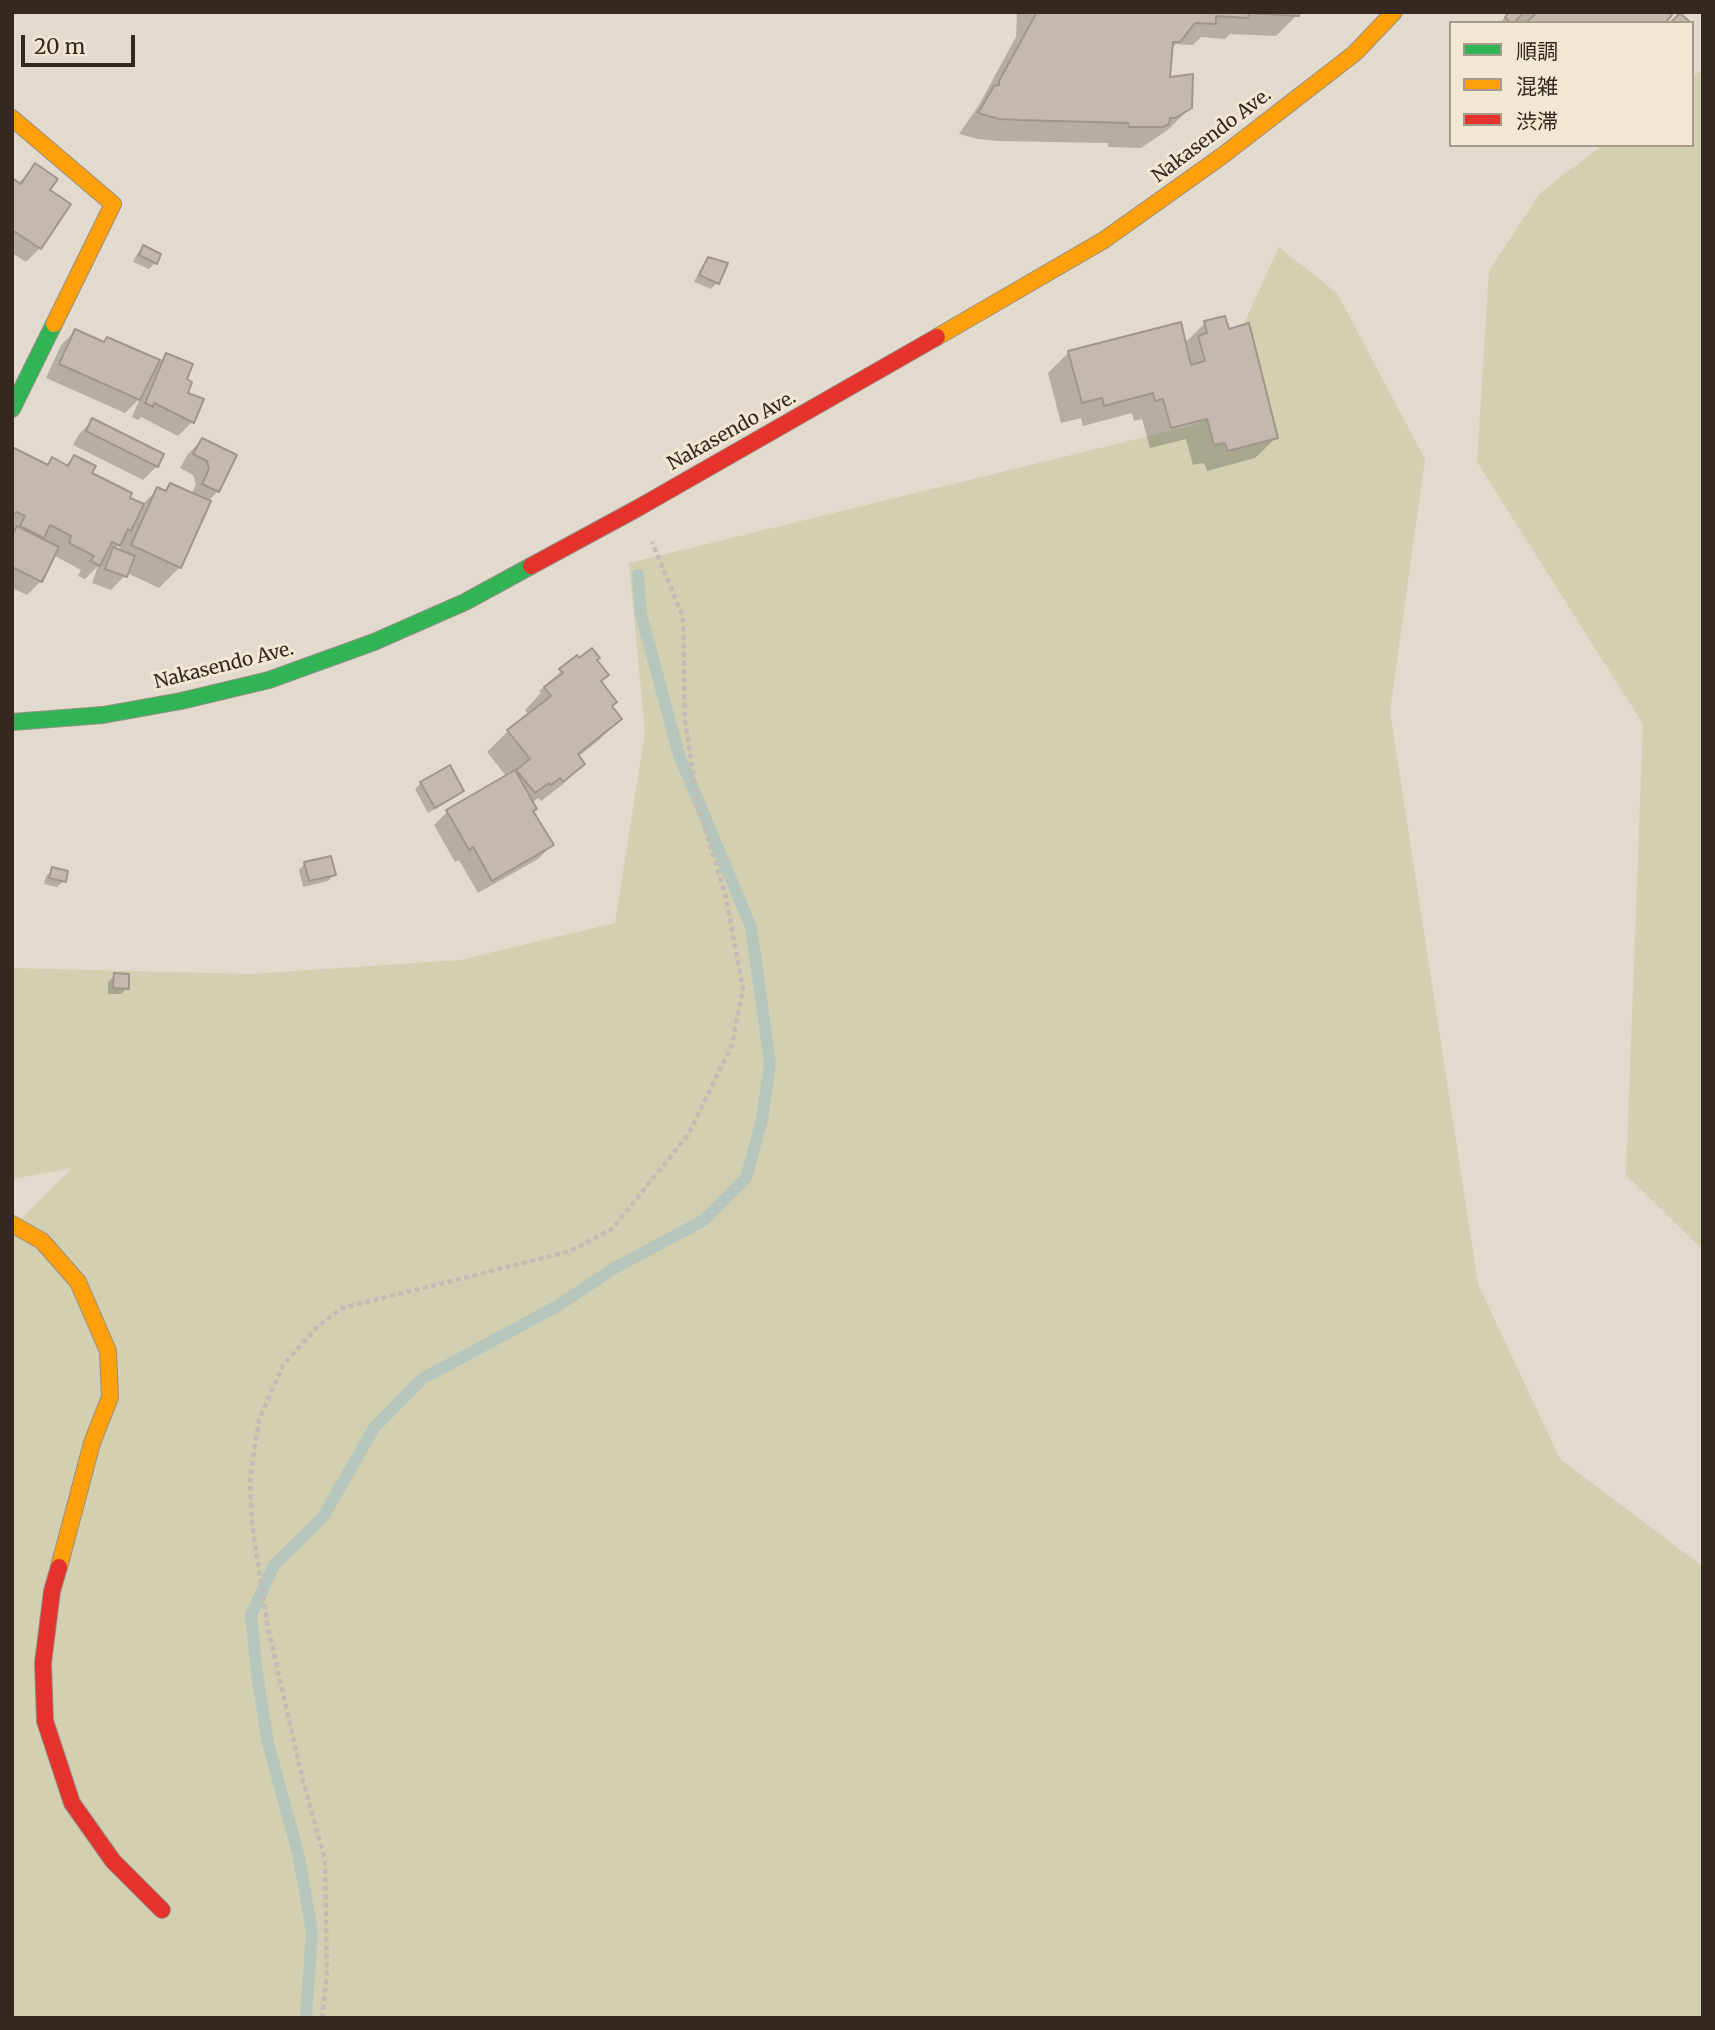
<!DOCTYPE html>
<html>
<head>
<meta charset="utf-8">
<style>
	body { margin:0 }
	#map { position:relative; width:1715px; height:2030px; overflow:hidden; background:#e2dacc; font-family:Merriweather,"Noto Sans JP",serif }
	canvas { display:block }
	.frame { position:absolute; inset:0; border:14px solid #34281f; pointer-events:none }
	.legend { position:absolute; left:1449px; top:21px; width:245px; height:126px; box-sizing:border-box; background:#f2e7d3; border:2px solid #a69b8b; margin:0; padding:9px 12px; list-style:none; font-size:21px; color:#34281f }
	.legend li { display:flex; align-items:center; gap:14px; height:35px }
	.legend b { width:35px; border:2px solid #a69b8b }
	.scale { position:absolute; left:21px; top:35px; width:114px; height:32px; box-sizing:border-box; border:4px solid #34281f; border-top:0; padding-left:9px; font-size:21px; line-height:24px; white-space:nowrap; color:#34281f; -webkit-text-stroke:5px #f2e7d3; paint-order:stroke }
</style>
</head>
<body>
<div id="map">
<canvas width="1715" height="2030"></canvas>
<div class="frame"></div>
<ul class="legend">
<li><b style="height:9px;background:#30b455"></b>順調</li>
<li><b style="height:9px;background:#ff9f0a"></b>混雑</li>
<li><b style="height:9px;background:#e5322d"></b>渋滞</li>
</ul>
<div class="scale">20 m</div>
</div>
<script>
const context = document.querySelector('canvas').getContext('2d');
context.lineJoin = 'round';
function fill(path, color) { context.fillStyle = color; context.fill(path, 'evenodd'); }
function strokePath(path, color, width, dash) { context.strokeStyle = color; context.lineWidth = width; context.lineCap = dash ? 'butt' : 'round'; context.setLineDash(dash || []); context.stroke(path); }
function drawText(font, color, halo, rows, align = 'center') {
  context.font = font + ' Merriweather,serif'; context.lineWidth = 6; context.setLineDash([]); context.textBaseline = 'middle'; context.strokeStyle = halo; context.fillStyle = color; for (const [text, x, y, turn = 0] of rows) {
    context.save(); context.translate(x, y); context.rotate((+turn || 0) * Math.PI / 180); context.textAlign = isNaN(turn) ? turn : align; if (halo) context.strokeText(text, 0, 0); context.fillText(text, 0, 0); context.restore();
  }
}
fill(new Path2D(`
	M 1703,69 L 1703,1250 L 1626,1175 L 1643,724 L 1477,462 L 1489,271 L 1540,193 L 1603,145 L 1692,145 L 1692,77 Z
	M 1279,247 L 1337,293 L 1425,459 L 1390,711 L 1478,1284 L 1560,1459 L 1703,1567 L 1703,2018 L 12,2018 L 12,1228 L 72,1168 L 12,1179 L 12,968 L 251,974 L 460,960 L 615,923 L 645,732 L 629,563 L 1198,424 Z`), '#d2d0b0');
fill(new Path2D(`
	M 1017,12 L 1297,12 L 1297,15 L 1276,36 L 1230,34 L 1225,39 L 1201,37 L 1193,45 L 1176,44 L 1170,50 L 1169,79 L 1191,107 L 1169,129 L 1141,148 L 1108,147 L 1108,143 L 997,141 L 978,139 L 959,134 L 979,105 L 1016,37 Z
	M 1510,12 L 1667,12 L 1662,23 L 1500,23 Z
	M 35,165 L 48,190 L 40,248 L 26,262 L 12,253 L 12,180 L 18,184 Z
	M 144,247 L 155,263 L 149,269 L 133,262 L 137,254 Z
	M 709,259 L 717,283 L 711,289 L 694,282 L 702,266 Z
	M 1205,323 L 1277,437 L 1255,458 L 1207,471 L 1204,463 L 1193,465 L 1186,439 L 1150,448 L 1142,419 L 1134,421 L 1132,413 L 1083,426 L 1081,418 L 1061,423 L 1048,373 L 1069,352 L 1184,344 Z
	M 75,331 L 103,343 L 107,339 L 159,362 L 166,355 L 185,380 L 185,394 L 192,422 L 178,436 L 141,417 L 138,420 L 132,417 L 140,398 L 125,413 L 46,378 L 61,345 Z
	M 93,420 L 157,466 L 143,480 L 73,445 L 79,434 Z
	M 202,440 L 235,456 L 218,491 L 207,502 L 180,567 L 159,588 L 127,573 L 111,590 L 92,583 L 98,566 L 85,579 L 78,576 L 81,570 L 53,555 L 41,581 L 27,595 L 12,588 L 12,453 L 46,465 L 52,459 L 65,466 L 74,457 L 90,474 L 142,505 L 158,489 L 164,492 L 170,485 L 191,495 L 196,484 L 193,475 L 180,468 L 188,454 ZM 123,540 L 119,551 L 114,549 Z
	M 576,658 L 595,660 L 599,682 L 610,707 L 620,719 L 599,740 L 578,757 L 583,764 L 562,785 L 541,801 L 538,798 L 532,803 L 532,811 L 552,845 L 538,859 L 478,893 L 459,860 L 455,862 L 434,825 L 448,811 L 507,777 L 487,752 L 508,731 L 529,715 L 525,710 L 541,693 L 539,691 Z
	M 421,783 L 462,791 L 456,797 L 428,813 L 415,789 Z
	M 305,863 L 334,875 L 328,881 L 303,887 L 299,870 Z
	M 53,869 L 64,881 L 57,887 L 44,884 L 46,876 Z
	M 115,975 L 127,988 L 121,994 L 108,994 L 108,982 Z`), '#0003');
strokePath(new Path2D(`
	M 306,2018 L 312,1932 L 299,1857 L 268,1743 L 257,1674 L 251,1615 L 274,1565 L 323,1517 L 374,1428 L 422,1379 L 559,1305 L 613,1269 L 704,1220 L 746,1178 L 762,1120 L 770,1063 L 751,927 L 679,755 L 641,614 L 638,575`), '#b7c6bc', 12);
const building = new Path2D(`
	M 1037,12 L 1299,12 L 1299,16 L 1249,13 L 1248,18 L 1216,16 L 1216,24 L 1195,23 L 1180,42 L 1173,42 L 1170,77 L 1193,74 L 1192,108 L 1175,118 L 1170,118 L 1169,124 L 1163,127 L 1129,127 L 1128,123 L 1019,120 L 999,119 L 978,113 L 994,86 L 999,85 L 999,81 Z
	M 1509,12 L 1524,12 L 1514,23 L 1510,23 L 1505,17 Z
	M 1534,12 L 1670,12 L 1672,15 L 1665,23 L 1526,23 L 1535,14 Z
	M 1680,13 L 1691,23 L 1670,23 Z
	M 35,163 L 58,179 L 50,190 L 71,204 L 41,249 L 12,230 L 12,178 L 21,184 Z
	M 143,245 L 161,254 L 157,264 L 139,255 Z
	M 708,257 L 728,263 L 719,284 L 699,275 Z
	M 1225,316 L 1229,329 L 1249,323 L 1278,438 L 1228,451 L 1225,443 L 1214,445 L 1207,419 L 1171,428 L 1163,399 L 1155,401 L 1153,393 L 1104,406 L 1102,398 L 1082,403 L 1068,351 L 1181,322 L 1191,365 L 1205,361 L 1198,336 L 1207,333 L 1204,321 Z
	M 75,329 L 104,342 L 107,337 L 160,360 L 140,400 L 59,364 Z
	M 166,353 L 193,364 L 187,379 L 192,382 L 188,393 L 204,399 L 194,423 L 154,403 L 153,407 L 145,403 Z
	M 92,418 L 164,454 L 158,467 L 86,431 Z
	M 202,438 L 237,455 L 219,492 L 202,484 L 209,469 L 207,461 L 193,454 Z
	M 14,448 L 48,465 L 52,457 L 68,466 L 74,455 L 96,466 L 92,473 L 132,493 L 130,498 L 144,504 L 131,531 L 128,529 L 120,546 L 112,542 L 100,566 L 90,561 L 94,556 L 69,543 L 71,536 L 50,525 L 44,538 L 20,526 L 25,516 L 16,512 L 12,517 L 12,452 Z
	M 170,483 L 211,501 L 181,568 L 131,545 L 157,487 L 166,491 Z
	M 17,526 L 59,547 L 42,582 L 12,567 L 12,535 Z
	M 113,547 L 135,556 L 127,577 L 105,569 Z
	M 592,648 L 600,658 L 597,660 L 609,675 L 601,681 L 617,702 L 612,706 L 622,719 L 578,754 L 585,764 L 563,782 L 560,778 L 551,785 L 549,783 L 535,793 L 516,770 L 530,759 L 507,730 L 551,696 L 544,687 L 563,673 L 559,669 L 577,655 L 579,658 Z
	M 450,765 L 464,791 L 435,808 L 420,782 Z
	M 515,770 L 537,809 L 533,811 L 554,845 L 492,881 L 473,847 L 469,850 L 446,810 Z
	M 331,856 L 336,875 L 309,881 L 304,862 Z
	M 52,867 L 68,871 L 66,882 L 49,878 Z
	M 114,973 L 129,974 L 129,989 L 113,988 Z`);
fill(building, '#c5b8ad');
strokePath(building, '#a1968c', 2);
const fast = new Path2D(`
	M 12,409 L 54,324
	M 12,722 L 103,715 L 181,701 L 269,680 L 374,642 L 465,602 L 531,566`);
const slow = new Path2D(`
	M 12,118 L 113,204 L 54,324
	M 937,337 L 1104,240 L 1222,156 L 1355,53 L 1394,12
	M 12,1224 L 42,1241 L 78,1282 L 108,1351 L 110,1397 L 92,1443 L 59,1567`);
const jam = new Path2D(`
	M 531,566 L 638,508 L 937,337
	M 59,1567 L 52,1591 L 43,1663 L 45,1721 L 72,1803 L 113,1861 L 162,1910`);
strokePath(fast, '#968f85', 18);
strokePath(slow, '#968f85', 18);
strokePath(jam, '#968f85', 18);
strokePath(new Path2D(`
	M 322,2018 L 327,1973 L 325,1860 L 302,1777 L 268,1628 L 252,1525 L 250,1479 L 259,1420 L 283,1365 L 316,1328 L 342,1308 L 568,1252 L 612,1229 L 688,1135 L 732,1045 L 743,989 L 726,897 L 698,805 L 685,720 L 683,617 L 652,542`), '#c2bcb4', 4.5, [5, 3.5]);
strokePath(fast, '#30b455', 16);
strokePath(slow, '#ff9f0a', 16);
strokePath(jam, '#e5322d', 16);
drawText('19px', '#34281f', '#f2e7d3', [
	["Nakasendo Ave.",1212,136,-37],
	["Nakasendo Ave.",732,431,-29],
	["Nakasendo Ave.",224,666,-14]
]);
</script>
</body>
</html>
